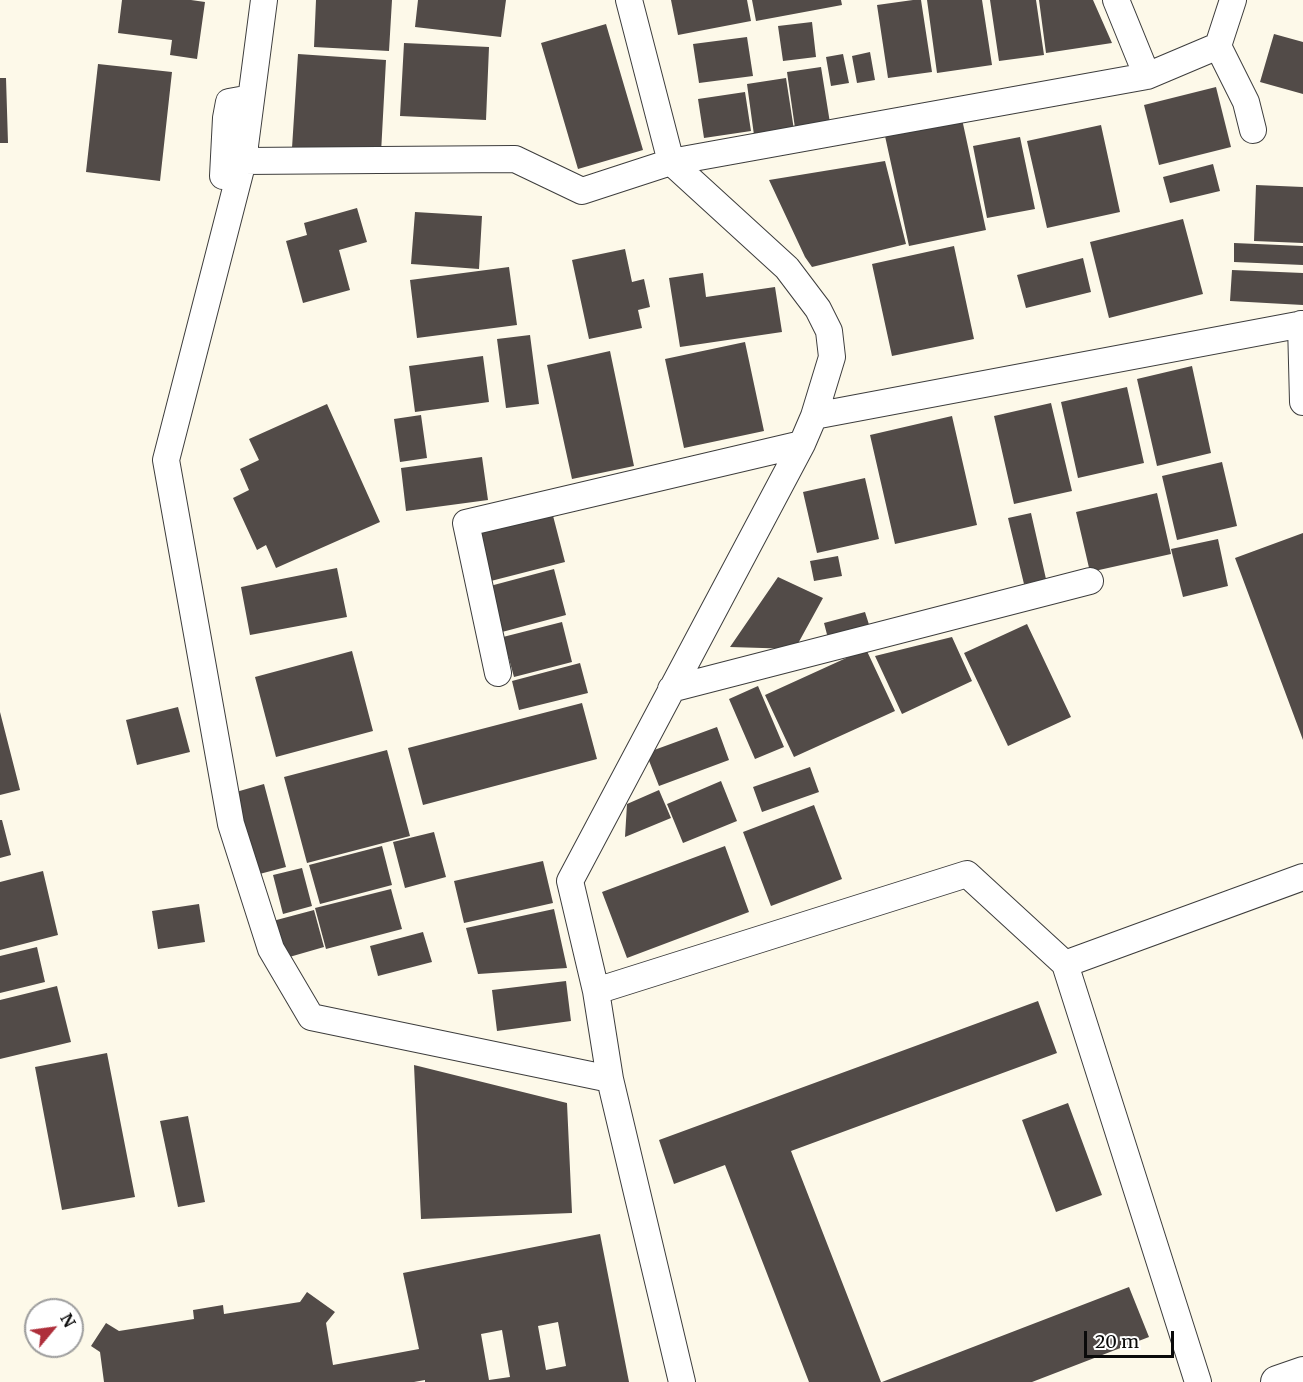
<!DOCTYPE html>
<html>
<head>
<meta charset="utf-8">
<style>
	body { margin:0 }
	#map { position:relative; width:1303px; height:1382px; overflow:hidden; background:#fdf9e9; font-family:Merriweather,serif }
	canvas { display:block }
	.north { position:absolute; left:24px; top:1298px; width:60px; height:60px; box-sizing:border-box; background:#fff; border:2px solid #9d9d9d; border-radius:50%; rotate:61deg; font-size:16px; font-weight:700; line-height:24px; text-align:center; color:#0a0a0a }
	.north::after { content:''; display:block; margin:auto; width:21px; height:27px; background:#ae2e3a; clip-path:polygon(50% 0,100% 100%,50% 72%,0 100%) }
	.scale { position:absolute; left:1084px; top:1331px; width:90px; height:27px; box-sizing:border-box; border:3px solid #0a0a0a; border-top:0; padding-left:8px; font-size:18px; line-height:21px; white-space:nowrap; color:#0a0a0a; -webkit-text-stroke:4px #fff; paint-order:stroke }
</style>
</head>
<body>
<div id="map">
<canvas width="1303" height="1382"></canvas>
<div class="north">N</div>
<div class="scale">20 m</div>
</div>
<script>
const context = document.querySelector('canvas').getContext('2d');
context.lineJoin = 'round';
function fill(path, color) { context.fillStyle = color; context.fill(path, 'evenodd'); }
function strokePath(path, color, width, dash) { context.strokeStyle = color; context.lineWidth = width; context.lineCap = dash ? 'butt' : 'round'; context.setLineDash(dash || []); context.stroke(path); }
fill(new Path2D(`
	M 122,0 L 191,0 L 205,2 L 197,59 L 170,55 L 172,40 L 118,33 Z
	M 316,0 L 392,0 L 389,51 L 314,47 Z
	M 418,0 L 506,0 L 501,37 L 415,27 Z
	M 671,0 L 747,0 L 751,21 L 678,35 Z
	M 752,0 L 841,0 L 842,5 L 756,21 Z
	M 913,0 L 921,0 L 932,72 L 888,78 L 877,5 Z
	M 927,0 L 982,0 L 992,65 L 937,73 Z
	M 990,0 L 1036,0 L 1044,55 L 999,61 Z
	M 1039,0 L 1093,0 L 1112,43 L 1046,53 Z
	M 812,22 L 816,57 L 783,61 L 778,26 Z
	M 606,24 L 643,150 L 578,169 L 541,43 Z
	M 1274,34 L 1303,42 L 1303,94 L 1260,82 Z
	M 747,37 L 753,76 L 699,83 L 693,44 Z
	M 404,43 L 489,47 L 486,120 L 400,116 Z
	M 870,52 L 875,80 L 857,83 L 852,56 Z
	M 298,54 L 386,60 L 381,153 L 292,148 Z
	M 843,54 L 849,83 L 831,86 L 826,57 Z
	M 98,64 L 172,72 L 160,181 L 86,172 Z
	M 821,67 L 830,123 L 795,128 L 787,72 Z
	M 0,78 L 6,78 L 8,143 L 0,143 Z
	M 786,78 L 794,130 L 754,135 L 747,84 Z
	M 1216,87 L 1231,147 L 1159,165 L 1144,105 Z
	M 745,92 L 751,131 L 704,138 L 698,99 Z
	M 962,119 L 986,230 L 909,246 L 885,136 Z
	M 1101,125 L 1120,212 L 1047,228 L 1027,141 Z
	M 1020,137 L 1035,209 L 987,218 L 973,146 Z
	M 885,161 L 906,244 L 812,267 L 805,257 L 769,180 Z
	M 1213,164 L 1220,191 L 1170,203 L 1163,177 Z
	M 1256,185 L 1303,187 L 1303,243 L 1254,241 Z
	M 357,208 L 367,242 L 339,250 L 350,290 L 303,303 L 286,241 L 307,235 L 304,223 Z
	M 415,212 L 482,216 L 479,269 L 411,264 Z
	M 1183,219 L 1203,294 L 1109,318 L 1090,242 Z
	M 1234,243 L 1303,246 L 1303,265 L 1234,262 Z
	M 954,246 L 974,339 L 892,356 L 872,264 Z
	M 625,249 L 632,282 L 644,279 L 650,307 L 638,310 L 642,328 L 589,339 L 572,260 Z
	M 1083,258 L 1091,292 L 1026,308 L 1017,275 Z
	M 509,267 L 517,325 L 417,338 L 410,280 Z
	M 1232,270 L 1303,273 L 1303,305 L 1230,301 Z
	M 703,273 L 706,297 L 775,287 L 782,332 L 680,347 L 669,278 Z
	M 530,335 L 539,404 L 506,408 L 497,339 Z
	M 745,342 L 764,431 L 684,448 L 665,359 Z
	M 610,351 L 634,466 L 572,479 L 547,365 Z
	M 483,356 L 489,402 L 415,412 L 409,366 Z
	M 1192,366 L 1211,453 L 1157,466 L 1137,379 Z
	M 1127,387 L 1144,463 L 1078,478 L 1061,402 Z
	M 1051,403 L 1072,491 L 1014,504 L 994,416 Z
	M 327,404 L 380,522 L 276,568 L 266,545 L 257,550 L 233,498 L 249,490 L 240,469 L 259,460 L 249,439 Z
	M 421,415 L 427,458 L 400,462 L 394,419 Z
	M 952,416 L 977,525 L 895,544 L 870,435 Z
	M 482,457 L 488,500 L 406,511 L 401,468 Z
	M 1222,462 L 1237,526 L 1177,540 L 1162,476 Z
	M 865,478 L 879,539 L 817,553 L 803,492 Z
	M 1157,493 L 1171,554 L 1090,572 L 1076,512 Z
	M 551,508 L 565,562 L 487,582 L 473,529 Z
	M 1031,513 L 1046,579 L 1024,584 L 1008,518 Z
	M 1303,533 L 1303,740 L 1235,558 Z
	M 1218,539 L 1228,586 L 1183,597 L 1171,549 Z
	M 838,556 L 842,576 L 814,581 L 810,561 Z
	M 337,568 L 347,617 L 250,635 L 241,587 Z
	M 554,569 L 566,615 L 502,632 L 490,586 Z
	M 778,577 L 823,598 L 795,649 L 730,647 Z
	M 865,612 L 872,634 L 830,646 L 824,623 Z
	M 562,622 L 572,662 L 514,677 L 503,637 Z
	M 1027,624 L 1071,717 L 1008,746 L 964,653 Z
	M 952,637 L 972,681 L 902,714 L 875,656 Z
	M 866,649 L 895,711 L 794,757 L 765,695 Z
	M 352,651 L 373,731 L 276,757 L 255,677 Z
	M 580,663 L 588,693 L 519,710 L 512,681 Z
	M 758,686 L 784,747 L 755,759 L 729,699 Z
	M 582,703 L 597,759 L 423,805 L 408,748 Z
	M 178,707 L 190,752 L 137,765 L 126,720 Z
	M 0,712 L 20,790 L 0,795 Z
	M 717,727 L 729,760 L 659,786 L 646,753 Z
	M 387,750 L 410,836 L 307,863 L 284,777 Z
	M 810,767 L 819,792 L 762,812 L 753,787 Z
	M 721,781 L 737,821 L 683,843 L 667,804 Z
	M 264,784 L 286,867 L 252,876 L 229,794 Z
	M 659,790 L 671,818 L 625,837 L 627,804 Z
	M 814,805 L 842,879 L 771,906 L 743,832 Z
	M 0,820 L 2,820 L 11,855 L 0,858 Z
	M 434,832 L 446,877 L 405,888 L 393,842 Z
	M 382,846 L 392,885 L 320,904 L 309,865 Z
	M 725,846 L 749,912 L 627,958 L 602,892 Z
	M 543,861 L 553,903 L 464,923 L 454,881 Z
	M 302,868 L 312,906 L 283,914 L 273,875 Z
	M 43,871 L 58,935 L 0,950 L 0,882 Z
	M 391,889 L 402,929 L 326,949 L 315,908 Z
	M 199,904 L 205,942 L 158,949 L 152,911 Z
	M 554,909 L 567,968 L 478,974 L 466,928 Z
	M 314,910 L 324,947 L 279,960 L 269,922 Z
	M 423,932 L 432,962 L 378,976 L 370,946 Z
	M 37,947 L 45,982 L 0,993 L 0,956 Z
	M 566,981 L 571,1021 L 497,1031 L 492,990 Z
	M 57,986 L 71,1042 L 0,1059 L 0,1000 Z
	M 1038,1001 L 1057,1053 L 791,1151 L 881,1382 L 809,1382 L 725,1165 L 674,1184 L 659,1140 Z
	M 107,1053 L 135,1197 L 62,1210 L 35,1067 Z
	M 414,1065 L 567,1103 L 572,1213 L 421,1219 Z
	M 1068,1103 L 1102,1195 L 1056,1212 L 1022,1120 Z
	M 188,1116 L 205,1202 L 178,1207 L 160,1121 Z
	M 600,1234 L 629,1382 L 425,1382 L 425,1380 L 414,1382 L 104,1382 L 100,1352 L 91,1346 L 106,1323 L 119,1331 L 194,1319 L 193,1310 L 223,1305 L 224,1314 L 300,1302 L 307,1292 L 335,1312 L 326,1323 L 333,1365 L 419,1349 L 403,1273 ZM 558,1322 L 566,1366 L 546,1370 L 538,1326 ZM 502,1330 L 510,1377 L 489,1380 L 481,1334 Z
	M 1129,1287 L 1149,1337 L 1032,1382 L 882,1382 Z`), '#524b48');
const minor = new Path2D(`
	M 264,0 L 243,161 L 166,460 L 231,824 L 271,949 L 311,1017 L 610,1079
	M 629,0 L 671,162 L 787,268 L 818,309 L 829,331 L 832,357 L 814,416 L 802,444 L 570,881 L 596,991 L 610,1079 L 682,1382
	M 1116,0 L 1147,76
	M 1218,46 L 1246,102 L 1253,130
	M 243,161 L 515,159 L 582,191 L 671,162 L 1147,76 L 1218,46 L 1233,0
	M 223,176 L 226,118 L 229,102 L 251,98
	M 1301,324 L 1303,402
	M 814,416 L 1303,324
	M 498,673 L 466,523 L 802,444
	M 671,689 L 1090,581
	M 1065,964 L 1303,877
	M 596,991 L 967,874 L 1065,964 L 1198,1382`);
const tertiary = new Path2D(`
	M 1277,1382 L 1303,1373`);
strokePath(minor, '#3d3d3d', 28);
strokePath(tertiary, '#3d3d3d', 34);
strokePath(minor, '#fff', 26);
strokePath(tertiary, '#fff', 32);
</script>
</body>
</html>
